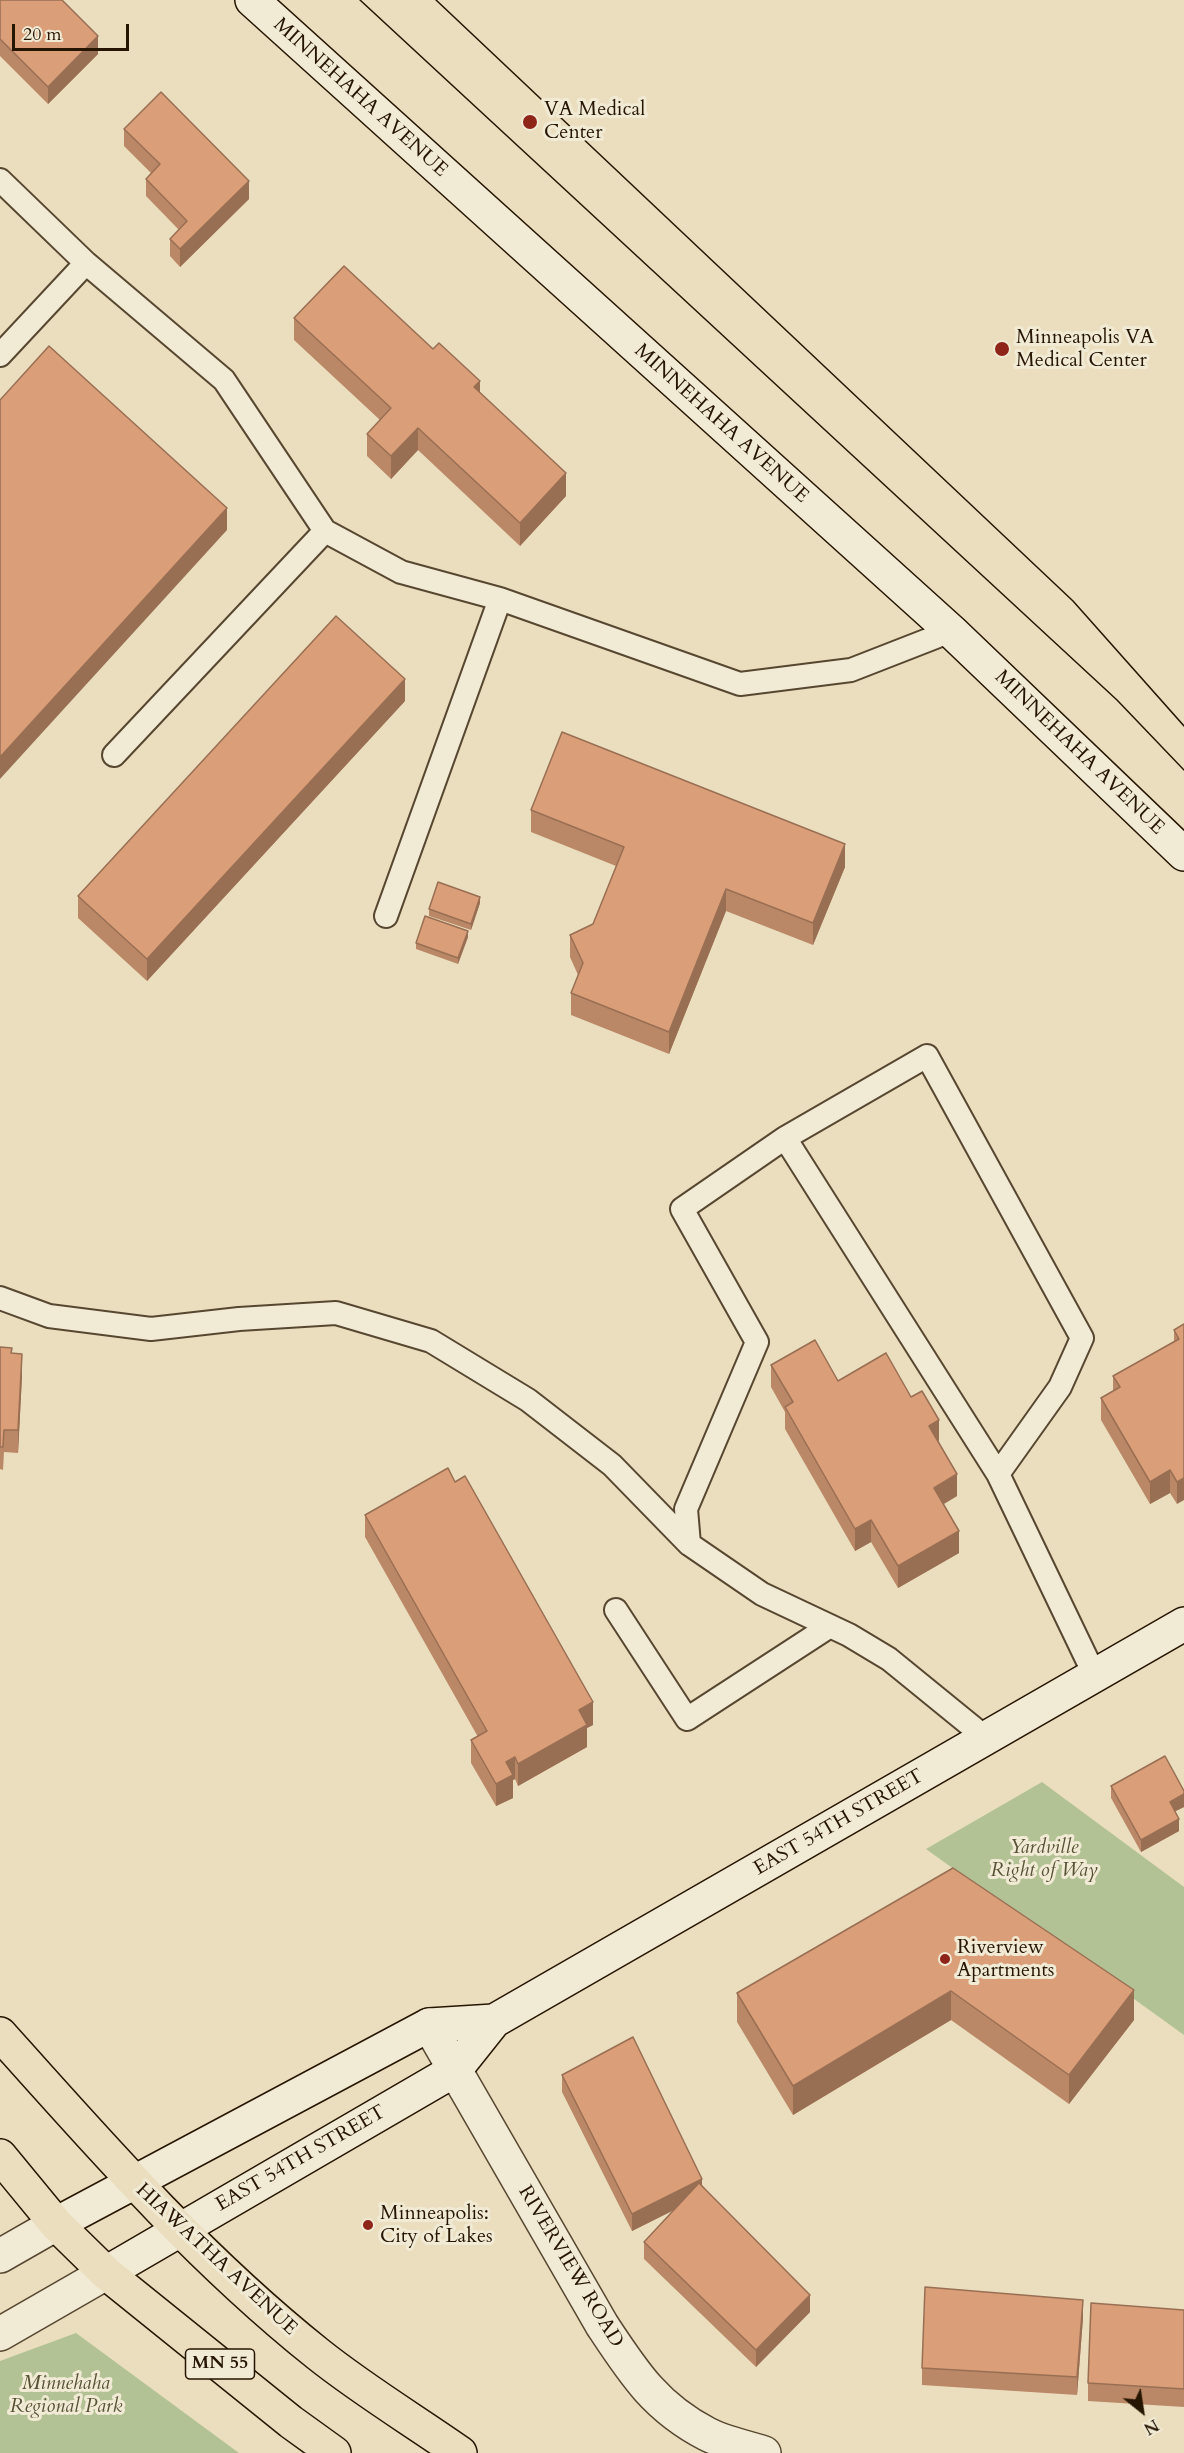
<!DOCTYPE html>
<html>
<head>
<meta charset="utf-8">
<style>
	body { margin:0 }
	#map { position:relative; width:1184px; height:2453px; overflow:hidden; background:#eadebe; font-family:Cardo,serif }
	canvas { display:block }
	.north { position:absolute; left:1112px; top:2381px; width:60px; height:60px; -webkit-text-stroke:4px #f1ead5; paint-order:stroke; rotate:150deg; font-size:16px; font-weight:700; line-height:24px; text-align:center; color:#261501 }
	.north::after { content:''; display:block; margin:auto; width:21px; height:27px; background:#261501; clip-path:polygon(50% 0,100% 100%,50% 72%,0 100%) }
	.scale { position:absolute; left:12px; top:24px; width:117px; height:27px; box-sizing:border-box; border:3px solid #261501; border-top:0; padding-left:8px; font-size:18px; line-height:21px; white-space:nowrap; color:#261501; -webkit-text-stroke:4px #f1ead5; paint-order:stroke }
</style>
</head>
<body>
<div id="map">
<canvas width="1184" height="2453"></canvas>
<div class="north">N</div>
<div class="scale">20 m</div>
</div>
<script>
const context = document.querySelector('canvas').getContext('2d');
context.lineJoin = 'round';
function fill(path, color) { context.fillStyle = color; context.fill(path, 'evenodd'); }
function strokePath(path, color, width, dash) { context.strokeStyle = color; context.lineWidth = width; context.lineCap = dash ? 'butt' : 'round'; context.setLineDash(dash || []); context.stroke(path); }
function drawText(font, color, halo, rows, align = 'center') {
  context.font = font + ' Cardo,serif'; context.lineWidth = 6; context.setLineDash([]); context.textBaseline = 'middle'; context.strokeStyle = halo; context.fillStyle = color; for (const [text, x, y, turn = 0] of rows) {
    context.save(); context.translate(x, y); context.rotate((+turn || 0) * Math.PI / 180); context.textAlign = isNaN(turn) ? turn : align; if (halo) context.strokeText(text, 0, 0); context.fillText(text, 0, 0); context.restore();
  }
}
fill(new Path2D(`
	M 1042,1782 L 1184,1887 L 1184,2035 L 926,1849 Z
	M 76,2333 L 239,2453 L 0,2453 L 0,2361 Z`), '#b2c295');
const lane = new Path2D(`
	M 0,180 L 86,263 L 224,380 L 325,531 L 401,572 L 500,599 L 740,684 L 851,670 L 951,631
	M 0,355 L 86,263
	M 114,755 L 325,531
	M 386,916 L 500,599
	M 785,1138 L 682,1209 L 757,1342 L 686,1509 L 689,1544 L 762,1594 L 849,1635 L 889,1659 L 986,1738
	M 0,1298 L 49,1316 L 151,1329 L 239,1319 L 336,1313 L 431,1341 L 528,1400 L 612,1465 L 689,1544
	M 998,1474 L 1060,1387 L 1082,1338 L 927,1056 L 785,1138 L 998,1474 L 1095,1676
	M 616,1610 L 687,1719 L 830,1626`);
const street = new Path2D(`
	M 429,2025 L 602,2325 C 633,2372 655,2407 707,2434 C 724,2443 746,2447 764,2453
	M 0,2256 L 56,2224
	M 0,2334 L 106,2273`);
const secondary = new Path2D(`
	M 252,0 L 951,631 L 1184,854
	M 56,2224 L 429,2025 L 494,2021
	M 106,2273 L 455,2070 L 494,2021 L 1184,1624`);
const highway = new Path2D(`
	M 0,2034 C 101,2147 200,2260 318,2354 C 363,2390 413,2420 460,2453
	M 0,2156 L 56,2224 L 106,2273 L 291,2422 L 334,2453`);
strokePath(lane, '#574730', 26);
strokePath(street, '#574730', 36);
strokePath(secondary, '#261501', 36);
strokePath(highway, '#261501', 36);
strokePath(lane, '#f1ead5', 22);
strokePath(street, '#f1ead5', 33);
strokePath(secondary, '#f1ead5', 33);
strokePath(highway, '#eadebe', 33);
strokePath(new Path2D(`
	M 360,0 L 1117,700 L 1184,770
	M 436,0 L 1073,601 L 1184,726`), '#261501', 1.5);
fill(new Path2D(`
	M 0,0 L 98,54 L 48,104 L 0,56 Z
	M 124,129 L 249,199 L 180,267 L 170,256 L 170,239 L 179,230 L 146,196 L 146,179 L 151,173 L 124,146 Z
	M 294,318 L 480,393 L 566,496 L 520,546 L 418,450 L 391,479 L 367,456 L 367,434 L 380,420 L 294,340 Z
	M 405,701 L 147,981 L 78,918 L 78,896 Z
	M 531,810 L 845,867 L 813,945 L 726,911 L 669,1054 L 571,1015 L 571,993 L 578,975 L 570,957 L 570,935 L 593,924 L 616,866 L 531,832 Z
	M 480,903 L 471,930 L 429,916 L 429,909 Z
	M 468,937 L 458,964 L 416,949 L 416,943 Z
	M 1184,1324 L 1177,1504 L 1170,1493 L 1150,1504 L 1101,1420 L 1101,1398 L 1113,1391 L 1113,1376 L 1174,1341 L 1174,1330 Z
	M 0,1347 L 12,1353 L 22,1376 L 18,1453 L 4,1452 L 3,1470 L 0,1469 Z
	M 771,1365 L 911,1397 L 939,1442 L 957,1496 L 943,1504 L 959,1553 L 898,1588 L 871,1542 L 855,1551 L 785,1429 L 785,1412 L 771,1387 Z
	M 365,1515 L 593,1725 L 587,1728 L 587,1747 L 518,1786 L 515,1779 L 513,1780 L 513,1798 L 496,1806 L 471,1763 L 471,1740 L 478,1737 L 365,1537 Z
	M 1111,1786 L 1184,1807 L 1175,1811 L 1179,1831 L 1141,1852 L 1111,1798 Z
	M 953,1868 L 1134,2020 L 1069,2104 L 951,2020 L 793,2115 L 737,2022 L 737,1993 Z
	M 562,2075 L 702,2185 L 810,2312 L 756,2367 L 644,2259 L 644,2242 L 674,2210 L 632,2231 L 562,2092 Z
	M 1184,2310 L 1184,2407 L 1088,2401 L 1088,2383 Z
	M 1083,2318 L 1077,2395 L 922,2385 L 922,2368 Z`), '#bb8867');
fill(new Path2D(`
	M 98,36 L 98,54 L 48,104 L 48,87 Z
	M 249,181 L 249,199 L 180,267 L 180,249 Z
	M 480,381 L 480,403 L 474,387 Z
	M 418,428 L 418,450 L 391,479 L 391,456 Z
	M 566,473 L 566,496 L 520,546 L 520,523 Z
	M 227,508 L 227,530 L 0,779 L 0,757 Z
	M 405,679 L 405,701 L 147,981 L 147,959 Z
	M 845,844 L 845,867 L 813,945 L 813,923 Z
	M 726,889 L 726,911 L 669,1054 L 669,1032 Z
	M 480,897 L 480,903 L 471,930 L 471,924 Z
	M 468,931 L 468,937 L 458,964 L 458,958 Z
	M 22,1354 L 22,1376 L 18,1453 L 18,1430 Z
	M 939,1420 L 939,1443 L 929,1426 Z
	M 1170,1470 L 1170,1493 L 1150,1504 L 1150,1482 Z
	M 957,1474 L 957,1496 L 934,1510 L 934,1488 Z
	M 1184,1478 L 1184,1500 L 1177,1504 L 1177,1482 Z
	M 871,1520 L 871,1542 L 855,1551 L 855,1529 Z
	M 959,1531 L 959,1553 L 898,1588 L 898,1566 Z
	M 593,1702 L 593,1725 L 587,1728 L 587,1747 L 518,1786 L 518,1764 L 579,1710 Z
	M 515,1757 L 515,1779 L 513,1780 L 513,1798 L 496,1806 L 496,1784 L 506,1762 Z
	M 1184,1794 L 1184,1807 L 1170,1814 L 1170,1802 Z
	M 1179,1819 L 1179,1831 L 1141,1852 L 1141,1840 Z
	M 1134,1990 L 1134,2020 L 1069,2104 L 1069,2075 Z
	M 951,1991 L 951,2020 L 793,2115 L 793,2086 Z
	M 702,2179 L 702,2196 L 632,2231 L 632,2214 Z
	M 810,2295 L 810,2312 L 756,2367 L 756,2350 Z
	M 1083,2300 L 1083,2318 L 1077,2395 L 1077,2377 Z`), '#996f54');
const building = new Path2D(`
	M 0,0 L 62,0 L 98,36 L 48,87 L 0,39 Z
	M 161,92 L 249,181 L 180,249 L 170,239 L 187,221 L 146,179 L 160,164 L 124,129 Z
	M 344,266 L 433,349 L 439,343 L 480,381 L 474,387 L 566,473 L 520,523 L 418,428 L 391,456 L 367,434 L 391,408 L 294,318 Z
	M 49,346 L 227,508 L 0,757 L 0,400 Z
	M 336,616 L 405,679 L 147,959 L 78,896 Z
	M 562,732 L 845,844 L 813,923 L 726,889 L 669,1032 L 571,993 L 583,963 L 570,935 L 593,924 L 624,847 L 531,810 Z
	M 438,882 L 480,897 L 471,924 L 429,909 Z
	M 425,916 L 468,931 L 458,958 L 416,943 Z
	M 1184,1324 L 1184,1478 L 1177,1482 L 1170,1470 L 1150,1482 L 1101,1398 L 1120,1387 L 1113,1376 L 1179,1339 L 1174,1330 Z
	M 815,1340 L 838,1381 L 886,1353 L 911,1397 L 922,1391 L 939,1420 L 929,1426 L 957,1474 L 934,1488 L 959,1531 L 898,1566 L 871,1520 L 855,1529 L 785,1407 L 793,1402 L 771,1365 Z
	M 0,1347 L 12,1348 L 11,1353 L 22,1354 L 18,1430 L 4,1430 L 3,1447 L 0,1447 Z
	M 448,1468 L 455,1482 L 465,1476 L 593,1702 L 579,1710 L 587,1725 L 518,1764 L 515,1757 L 506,1762 L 513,1775 L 496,1784 L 471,1740 L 487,1731 L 365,1515 Z
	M 1165,1756 L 1184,1791 L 1184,1794 L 1170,1802 L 1179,1819 L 1141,1840 L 1111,1786 Z
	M 953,1868 L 1134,1990 L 1069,2075 L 951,1991 L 793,2086 L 737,1993 Z
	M 633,2037 L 702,2179 L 632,2214 L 562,2075 Z
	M 699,2183 L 810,2295 L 756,2350 L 644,2242 Z
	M 925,2287 L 1083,2300 L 1077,2377 L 922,2368 Z
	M 1091,2303 L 1184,2310 L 1184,2389 L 1088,2383 Z`);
fill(building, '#da9e78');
strokePath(building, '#996f54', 1.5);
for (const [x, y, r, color] of [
	[530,122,8,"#8f2418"],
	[1002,349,8,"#8f2418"],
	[945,1959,6,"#8f2418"],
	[368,2225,6,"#8f2418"]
]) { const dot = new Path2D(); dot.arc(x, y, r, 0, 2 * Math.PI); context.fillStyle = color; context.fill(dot); strokePath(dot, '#f1ead5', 2); }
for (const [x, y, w] of [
	[220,2364,69]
]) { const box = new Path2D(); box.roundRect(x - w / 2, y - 15, w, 30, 4.5); context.fillStyle = '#f1ead5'; context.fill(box); strokePath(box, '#261501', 1.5); }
drawText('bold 18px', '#261501', null, [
	["MN 55",220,2364]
]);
drawText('20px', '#261501', '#f1ead5', [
	["MINNEHAHA AVENUE",360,98,42],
	["MINNEHAHA AVENUE",721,424,42],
	["MINNEHAHA AVENUE",1079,753,44],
	["EAST 54TH STREET",839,1823,-30],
	["EAST 54TH STREET",301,2159,-30],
	["HIAWATHA AVENUE",216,2260,43],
	["RIVERVIEW ROAD",570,2267,59]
]);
drawText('20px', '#261501', '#f1ead5', [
	["VA Medical",544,110],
	["Center",544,133],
	["Minneapolis VA",1016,338],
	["Medical Center",1016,361],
	["Riverview",957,1948],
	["Apartments",957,1971],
	["Minneapolis:",380,2214],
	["City of Lakes",380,2237]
], 'left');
drawText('italic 20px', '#575235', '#f1ead5', [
	["Yardville",1044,1848],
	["Right of Way",1044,1871],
	["Minnehaha",66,2384],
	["Regional Park",66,2407]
]);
</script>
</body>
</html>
